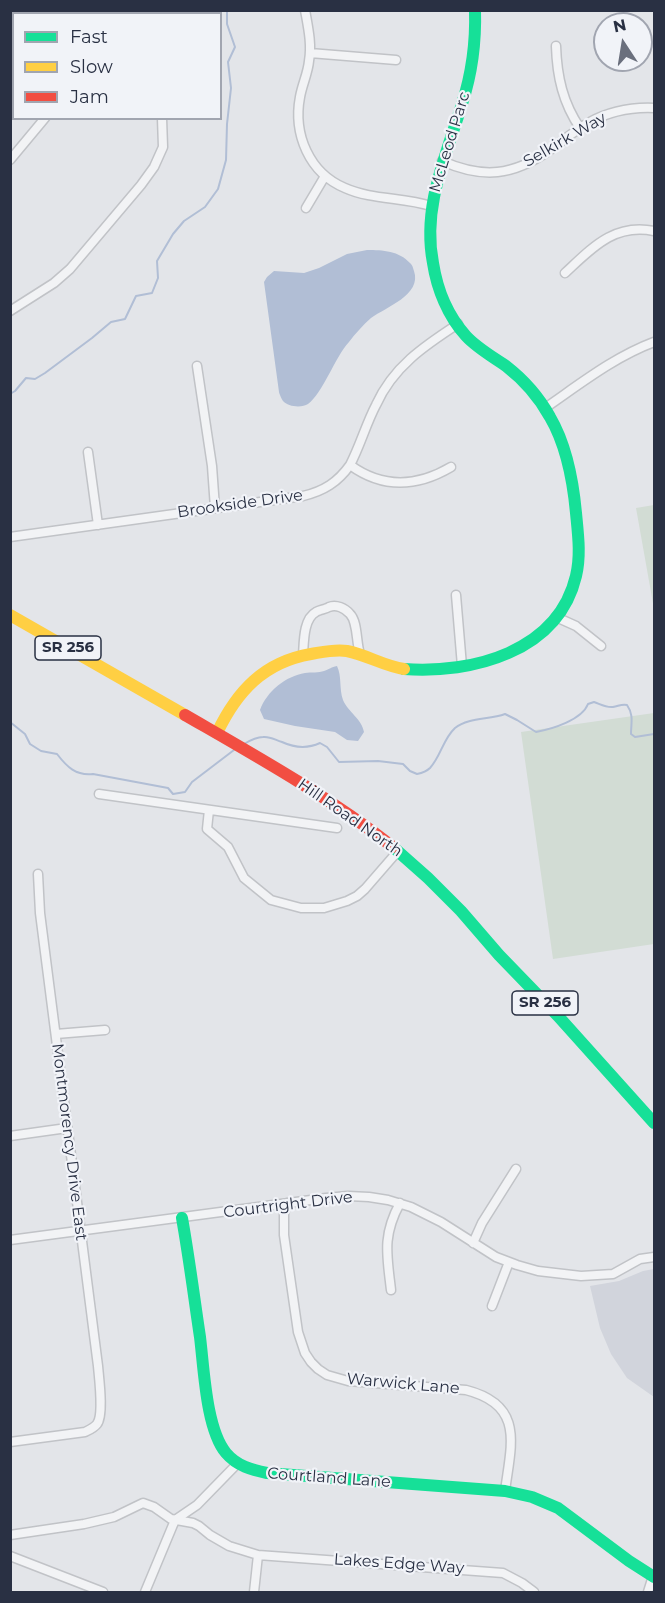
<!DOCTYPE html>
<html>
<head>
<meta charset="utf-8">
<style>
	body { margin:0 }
	#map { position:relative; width:665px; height:1603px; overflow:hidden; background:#e3e5e9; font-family:Montserrat,sans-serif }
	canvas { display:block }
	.frame { position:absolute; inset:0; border:12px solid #293043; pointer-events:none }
	.legend { position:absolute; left:12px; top:12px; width:210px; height:108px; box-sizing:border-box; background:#f1f3f8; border:2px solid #a1a5b0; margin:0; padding:8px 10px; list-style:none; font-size:18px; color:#293043 }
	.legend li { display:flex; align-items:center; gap:12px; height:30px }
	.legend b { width:30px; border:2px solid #a1a5b0 }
	.north { position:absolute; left:593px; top:12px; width:60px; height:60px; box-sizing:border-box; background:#f1f3f8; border:2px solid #a1a5b0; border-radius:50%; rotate:348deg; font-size:16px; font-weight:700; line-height:24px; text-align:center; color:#293043 }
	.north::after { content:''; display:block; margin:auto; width:21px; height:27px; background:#6a6f7d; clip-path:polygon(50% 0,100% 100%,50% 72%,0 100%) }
</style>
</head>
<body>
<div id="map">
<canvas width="665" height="1603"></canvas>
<div class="frame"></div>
<ul class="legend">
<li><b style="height:8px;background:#16e098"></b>Fast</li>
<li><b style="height:8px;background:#ffcf43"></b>Slow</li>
<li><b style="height:8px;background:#f24e42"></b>Jam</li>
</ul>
<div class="north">N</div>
</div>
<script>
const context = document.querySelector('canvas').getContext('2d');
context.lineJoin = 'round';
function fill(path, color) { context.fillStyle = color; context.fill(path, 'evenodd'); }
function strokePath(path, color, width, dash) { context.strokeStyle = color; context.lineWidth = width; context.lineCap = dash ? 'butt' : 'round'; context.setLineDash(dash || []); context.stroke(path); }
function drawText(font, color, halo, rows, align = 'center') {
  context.font = font + ' Montserrat,sans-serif'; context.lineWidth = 4.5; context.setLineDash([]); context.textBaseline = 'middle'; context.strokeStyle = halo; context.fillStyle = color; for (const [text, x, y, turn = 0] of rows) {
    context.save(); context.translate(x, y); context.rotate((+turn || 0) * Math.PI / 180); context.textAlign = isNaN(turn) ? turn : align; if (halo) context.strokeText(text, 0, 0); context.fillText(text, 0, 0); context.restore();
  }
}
fill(new Path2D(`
	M 654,1269 L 654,1397 L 627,1378 L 611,1354 L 600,1328 L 590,1286 L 619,1281 L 643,1271 Z`), '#d1d4dc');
fill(new Path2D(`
	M 654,505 L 654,609 L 636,508 Z
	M 654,713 L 654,944 L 553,959 L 521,732 Z`), '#d2dcd4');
fill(new Path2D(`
	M 367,250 C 383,250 399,251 410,263 C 413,266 413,268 414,271 C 422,295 386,307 371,318 C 363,325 355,334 349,342 C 335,357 323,393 308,404 C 302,408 288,407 283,401 C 282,400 279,393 279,392 L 264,282 L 267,277 L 274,271 L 304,273 L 319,268 L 347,254 Z
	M 337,666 C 342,676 339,689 343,700 C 348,712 362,719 364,732 L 358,741 L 347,740 L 335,732 L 295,726 L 264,719 L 260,710 C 267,691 286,676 305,673 C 311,672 319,673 324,671 C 330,669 331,667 337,666 Z`), '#b1bed5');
strokePath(new Path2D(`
	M 10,394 L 15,391 L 26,378 L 35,379 L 45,373 L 92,338 L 111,322 L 125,319 L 136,296 L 152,293 L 158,278 L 157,261 L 173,234 L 184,221 L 205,207 L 218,189 L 226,160 L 227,124 L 231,88 L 228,62 L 235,47 L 227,24 L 227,10
	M 10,722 L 25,734 L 30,744 L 41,751 L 57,754 C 67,767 76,776 93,774 L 168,788 L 173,794 L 185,792 L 192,782 L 234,750
	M 244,744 C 249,741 256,737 263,737 C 270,736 275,740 282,742 C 295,748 307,749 320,743 L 327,747 L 339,762 L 378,761 L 403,764 L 410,771 L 417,774 C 422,773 427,771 430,768 C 441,756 443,739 455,728 C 469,717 489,720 505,714 L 517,720 L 536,732 C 552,729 582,720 588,704 L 594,702 C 600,704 606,708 613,707 C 619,706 621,704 627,705 C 634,715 631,723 631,734 L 635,737 L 654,734`), '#b1bed5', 2);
const street = new Path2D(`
	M 147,10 L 148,14
	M 305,10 C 308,27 312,44 309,61 C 308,73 302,85 300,97 C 293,134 309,173 345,188 C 372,200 403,197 431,206
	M 556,46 C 557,77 563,103 580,128
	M 10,53 L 14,55
	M 310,53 L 396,60
	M 10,160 L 45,118
	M 442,161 C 483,179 513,176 550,150 C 563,141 574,131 588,123 C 608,112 631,107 654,108
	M 306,208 L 325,176
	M 565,273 C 592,248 614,223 654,231
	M 10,311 L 54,283 L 70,269 L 141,185 L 154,167 L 163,147 L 162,118
	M 197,366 L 212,466 L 215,508
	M 545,408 C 580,384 614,357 654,342
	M 88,452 L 98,525
	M 350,465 C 383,489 417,487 451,467
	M 10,537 L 303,496 C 324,491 338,482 350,465 C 360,446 366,424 376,405 C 393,367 424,346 458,324
	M 456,595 L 462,666
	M 556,617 L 576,626 L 601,646
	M 303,655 C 304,643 303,619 316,612 C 319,610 326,609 329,607 C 336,604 345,608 350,614 C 358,622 356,643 360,654
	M 99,794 L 337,828
	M 209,810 L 207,829 L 228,847 L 244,878 L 271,900 L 301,908 L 324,908 L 347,901 L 357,896 L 365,889 L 398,851
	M 56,1034 L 105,1030
	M 10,1136 L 67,1128
	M 287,1203 L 284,1214 L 284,1235 L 298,1332 L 305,1353 L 311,1362 L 318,1369 L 327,1375 L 348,1381 L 466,1390 C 525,1405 511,1445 505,1491
	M 10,1240 L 326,1198 L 348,1196 L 369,1197 L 388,1200 L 411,1207 L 441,1222 L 496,1257 L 517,1265 L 538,1271 L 581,1276 L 613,1274 L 640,1259 L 654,1257
	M 473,1243 L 482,1223 L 516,1169
	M 391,1290 C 387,1255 382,1236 400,1203
	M 492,1306 L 509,1262
	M 10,1442 L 85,1432 C 89,1430 94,1428 97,1424 C 104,1415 99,1378 98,1366 L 40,913 L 38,874
	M 10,1535 L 84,1524 L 114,1517 L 143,1503 L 154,1507 L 171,1519 L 193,1523 L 199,1526 L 210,1535 L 229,1546 L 258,1555 L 503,1573 L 522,1583 L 534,1592
	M 10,1556 L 103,1592
	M 145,1592 L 175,1520 L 197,1505 L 237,1464
	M 254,1592 L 258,1555
	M 648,1592 L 653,1576`);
strokePath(street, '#c1c3c7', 11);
strokePath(street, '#f2f3f5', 8);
strokePath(new Path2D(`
	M 404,669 C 472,674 558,652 576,576 C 581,555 578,534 576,513 C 573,480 567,446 550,417 C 539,397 524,380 506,366 C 493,357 477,348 466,336 C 448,316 437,289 433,263 C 422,207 446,156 462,104 C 472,73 476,42 475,10
	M 393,847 L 428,878 L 461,911 L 499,955 L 558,1016 L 654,1123
	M 182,1218 C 189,1257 194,1297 200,1337 C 204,1369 206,1429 226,1453 C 237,1466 252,1470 267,1473 L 505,1491 L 532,1497 L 558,1508 L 629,1561 L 654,1577`), '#16e098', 12);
strokePath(new Path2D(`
	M 10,615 L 185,715
	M 217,733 C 237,691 264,662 311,654 C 323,652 335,649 347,651 C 367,655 384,666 404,669`), '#ffcf43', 12);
strokePath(new Path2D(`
	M 185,715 C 256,756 328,796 393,847`), '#f24e42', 12);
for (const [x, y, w] of [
	[68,648,66],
	[545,1003,66]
]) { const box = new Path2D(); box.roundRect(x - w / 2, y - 12, w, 24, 4.5); context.fillStyle = '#f1f3f8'; context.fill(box); strokePath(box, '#293043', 1.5); }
drawText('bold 15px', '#293043', null, [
	["SR 256",68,648],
	["SR 256",545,1003]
]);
drawText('16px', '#293043', '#f1f3f8', [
	["Selkirk Way",565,140,-30],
	["McLeod Parc",450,142,-73],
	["Brookside Drive",240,504,-8],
	["Hill Road North",350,818,35],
	["Montmorency Drive East",69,1142,83],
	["Courtright Drive",288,1205,-7],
	["Warwick Lane",403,1384,5],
	["Courtland Lane",329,1478,4],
	["Lakes Edge Way",399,1564,4]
]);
</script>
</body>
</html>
